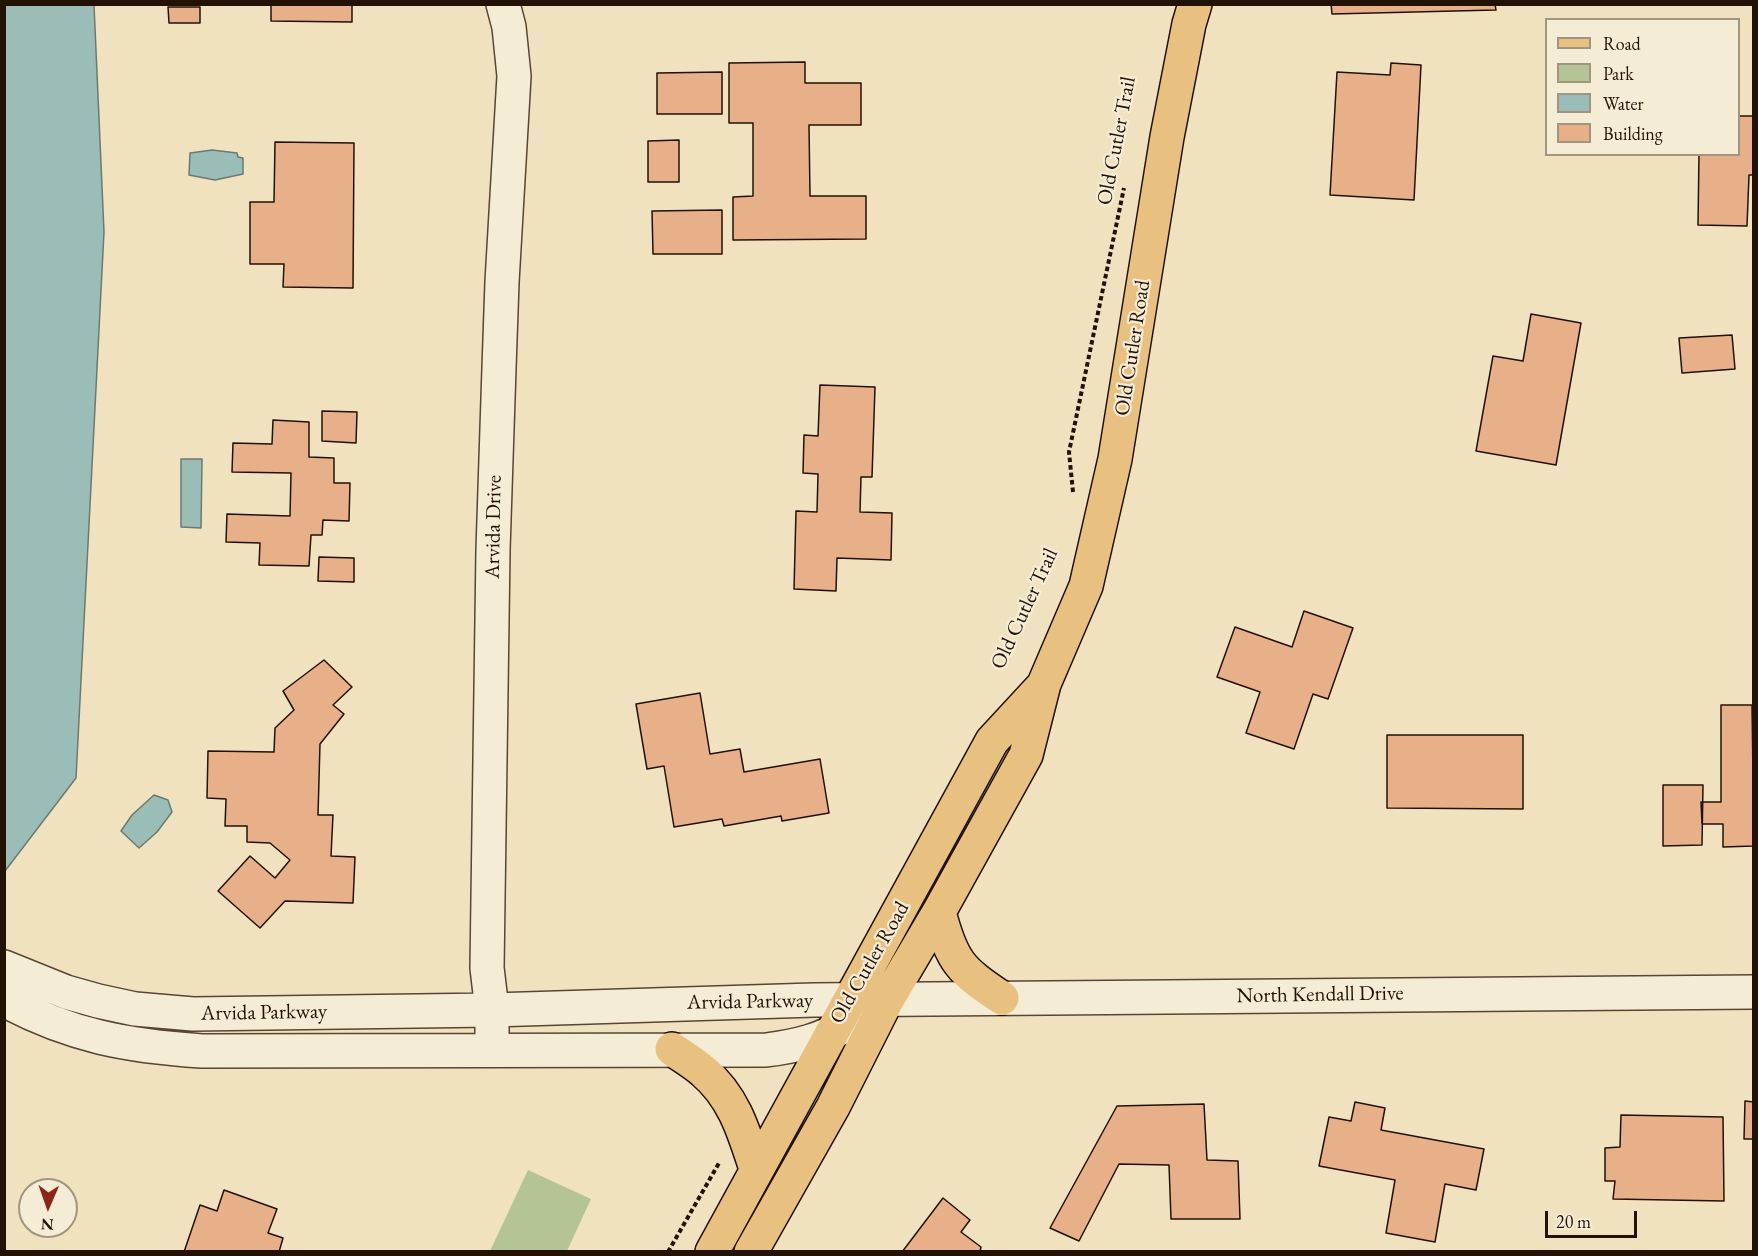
<!DOCTYPE html>
<html>
<head>
<meta charset="utf-8">
<style>
	body { margin:0 }
	#map { position:relative; width:1758px; height:1256px; overflow:hidden; background:#f0e2bf; font-family:"EB Garamond",serif }
	canvas { display:block }
	.frame { position:absolute; inset:0; border:6px solid #221204; pointer-events:none }
	.legend { position:absolute; left:1545px; top:18px; width:195px; height:138px; box-sizing:border-box; background:#f5ecd5; border:2px solid #a19581; margin:0; padding:8px 10px; list-style:none; font-size:18px; color:#221204 }
	.legend li { display:flex; align-items:center; gap:12px; height:30px }
	.legend b { width:30px; border:2px solid #a19581 }
	.north { position:absolute; left:18px; top:1178px; width:60px; height:60px; box-sizing:border-box; background:#f5ecd5; border:2px solid #a19581; border-radius:50%; rotate:182deg; font-size:16px; font-weight:700; line-height:24px; text-align:center; color:#221204 }
	.north::after { content:''; display:block; margin:auto; width:21px; height:27px; background:#8f2418; clip-path:polygon(50% 0,100% 100%,50% 72%,0 100%) }
	.scale { position:absolute; left:1545px; top:1211px; width:92px; height:27px; box-sizing:border-box; border:3px solid #221204; border-top:0; padding-left:8px; font-size:18px; line-height:21px; white-space:nowrap; color:#221204; -webkit-text-stroke:4px #f5ecd5; paint-order:stroke }
</style>
</head>
<body>
<div id="map">
<canvas width="1758" height="1256"></canvas>
<div class="frame"></div>
<ul class="legend">
<li><b style="height:8px;background:#e8c180"></b>Road</li>
<li><b style="height:16px;background:#b5c496"></b>Park</li>
<li><b style="height:16px;background:#9bbdb8"></b>Water</li>
<li><b style="height:16px;background:#e7b089"></b>Building</li>
</ul>
<div class="north">N</div>
<div class="scale">20 m</div>
</div>
<script>
const context = document.querySelector('canvas').getContext('2d');
context.lineJoin = 'round';
function fill(path, color) { context.fillStyle = color; context.fill(path, 'evenodd'); }
function strokePath(path, color, width, dash) { context.strokeStyle = color; context.lineWidth = width; context.lineCap = dash ? 'butt' : 'round'; context.setLineDash(dash || []); context.stroke(path); }
function drawText(font, color, halo, rows, align = 'center') {
  context.font = font + ' "EB Garamond",serif'; context.lineWidth = 4.5; context.setLineDash([]); context.textBaseline = 'middle'; context.strokeStyle = halo; context.fillStyle = color; for (const [text, x, y, turn = 0] of rows) {
    context.save(); context.translate(x, y); context.rotate((+turn || 0) * Math.PI / 180); context.textAlign = isNaN(turn) ? turn : align; if (halo) context.strokeText(text, 0, 0); context.fillText(text, 0, 0); context.restore();
  }
}
fill(new Path2D(`
	M 528,1170 L 591,1199 L 567,1251 L 490,1251 Z`), '#b5c496');
const water = new Path2D(`
	M 5,4 L 94,5 L 104,232 L 76,778 L 5,871 Z
	M 212,150 L 237,153 L 238,157 L 243,158 L 243,174 L 215,180 L 189,175 L 190,153 Z
	M 181,459 L 202,459 L 201,528 L 181,527 Z
	M 154,795 L 168,800 L 172,812 L 157,832 L 139,848 L 121,831 L 132,815 Z`);
fill(water, '#9bbdb8');
strokePath(water, '#6b7970', 1.5);
const building = new Path2D(`
	M 271,4 L 352,4 L 352,22 L 271,21 Z
	M 1331,4 L 1495,4 L 1496,10 L 1332,14 Z
	M 168,7 L 200,7 L 200,23 L 169,23 Z
	M 805,62 L 805,83 L 861,83 L 861,125 L 809,125 L 810,196 L 866,196 L 866,239 L 733,240 L 733,197 L 753,196 L 753,123 L 729,123 L 729,63 Z
	M 1391,63 L 1421,65 L 1414,200 L 1330,195 L 1337,72 L 1390,75 Z
	M 722,72 L 722,114 L 657,114 L 657,73 Z
	M 1738,116 L 1754,116 L 1754,175 L 1749,175 L 1747,226 L 1698,225 L 1699,154 L 1738,154 Z
	M 679,140 L 679,182 L 648,182 L 648,141 Z
	M 275,142 L 354,143 L 353,288 L 283,287 L 284,264 L 250,264 L 250,202 L 274,202 Z
	M 722,210 L 722,254 L 653,254 L 652,211 Z
	M 1531,314 L 1581,323 L 1556,465 L 1476,451 L 1493,356 L 1523,361 Z
	M 1732,335 L 1735,369 L 1682,373 L 1679,338 Z
	M 820,385 L 875,387 L 872,477 L 861,477 L 860,512 L 892,513 L 891,560 L 837,558 L 836,591 L 794,589 L 796,511 L 817,512 L 818,474 L 803,473 L 804,435 L 818,436 Z
	M 322,411 L 357,412 L 356,443 L 322,441 Z
	M 273,420 L 309,422 L 309,457 L 334,458 L 334,483 L 350,483 L 349,521 L 323,520 L 322,535 L 311,535 L 309,566 L 259,565 L 260,543 L 226,542 L 227,514 L 290,516 L 291,473 L 232,472 L 233,443 L 272,444 Z
	M 319,557 L 354,558 L 354,582 L 318,581 Z
	M 1304,611 L 1353,628 L 1328,699 L 1313,694 L 1294,749 L 1246,733 L 1260,692 L 1217,677 L 1235,627 L 1292,647 Z
	M 324,660 L 352,687 L 333,705 L 344,714 L 320,744 L 318,815 L 333,815 L 331,856 L 355,857 L 353,903 L 285,901 L 260,928 L 218,891 L 250,856 L 275,878 L 290,860 L 270,843 L 247,842 L 247,826 L 225,826 L 226,799 L 207,798 L 208,751 L 274,752 L 275,728 L 294,710 L 283,691 Z
	M 700,693 L 710,754 L 740,749 L 744,772 L 820,759 L 829,813 L 782,821 L 781,816 L 724,826 L 722,819 L 674,827 L 664,766 L 647,769 L 636,704 Z
	M 1721,705 L 1752,705 L 1754,846 L 1723,847 L 1723,824 L 1702,824 L 1701,802 L 1721,802 Z
	M 1387,735 L 1523,735 L 1523,809 L 1387,808 Z
	M 1663,785 L 1703,785 L 1702,845 L 1663,846 Z
	M 1745,1101 L 1754,1102 L 1754,1139 L 1744,1139 Z
	M 1355,1102 L 1385,1108 L 1381,1130 L 1484,1149 L 1476,1190 L 1445,1184 L 1435,1242 L 1386,1233 L 1395,1180 L 1319,1166 L 1329,1117 L 1351,1121 Z
	M 1204,1104 L 1207,1160 L 1238,1161 L 1240,1219 L 1171,1219 L 1169,1165 L 1119,1164 L 1079,1241 L 1050,1228 L 1117,1106 Z
	M 1621,1115 L 1723,1117 L 1724,1201 L 1613,1199 L 1615,1181 L 1605,1181 L 1605,1148 L 1620,1147 Z
	M 224,1190 L 277,1209 L 268,1233 L 283,1238 L 279,1252 L 184,1252 L 200,1205 L 217,1211 Z
	M 943,1198 L 970,1220 L 961,1232 L 981,1247 L 980,1252 L 902,1252 Z`);
fill(building, '#e7b089');
strokePath(building, '#221204', 1.5);
const minor = new Path2D(`
	M 4,967 L 66,992 L 98,1001 L 135,1009 L 193,1014 L 492,1010 L 814,1000 L 1754,992
	M 4,1000 C 71,1036 127,1046 202,1051 L 766,1050 C 798,1046 822,1040 850,1023
	M 492,1050 L 492,1010 L 487,968 L 493,550 L 499,368 L 502,282 L 514,76 L 509,27 L 503,4`);
const major = new Path2D(`
	M 939,912 C 952,962 960,970 1002,998
	M 672,1049 C 682,1056 694,1063 703,1071 C 734,1097 744,1132 756,1169
	M 712,1252 L 992,741 L 1041,688
	M 751,1252 L 833,1107 L 887,1000 L 939,912 L 1026,755 L 1044,684 L 1086,586 L 1115,459 L 1167,137 L 1189,24 L 1195,4`);
strokePath(minor, '#564633', 36);
strokePath(major, '#221204', 36);
strokePath(new Path2D(`
	M 1073,492 L 1069,452 L 1124,188
	M 668,1252 L 719,1163`), '#221204', 4, [4.5, 3]);
strokePath(minor, '#f5ecd5', 33);
strokePath(major, '#e8c180', 33);
drawText('21px', '#221204', '#f5ecd5', [
	["Old Cutler Trail",1117,141,-79],
	["Old Cutler Road",1133,348,-81],
	["Arvida Drive",494,527,-89],
	["Old Cutler Trail",1025,609,-65],
	["Old Cutler Road",870,963,-60],
	["North Kendall Drive",1320,995,-1],
	["Arvida Parkway",750,1002,-1],
	["Arvida Parkway",264,1013,-1]
]);
</script>
</body>
</html>
